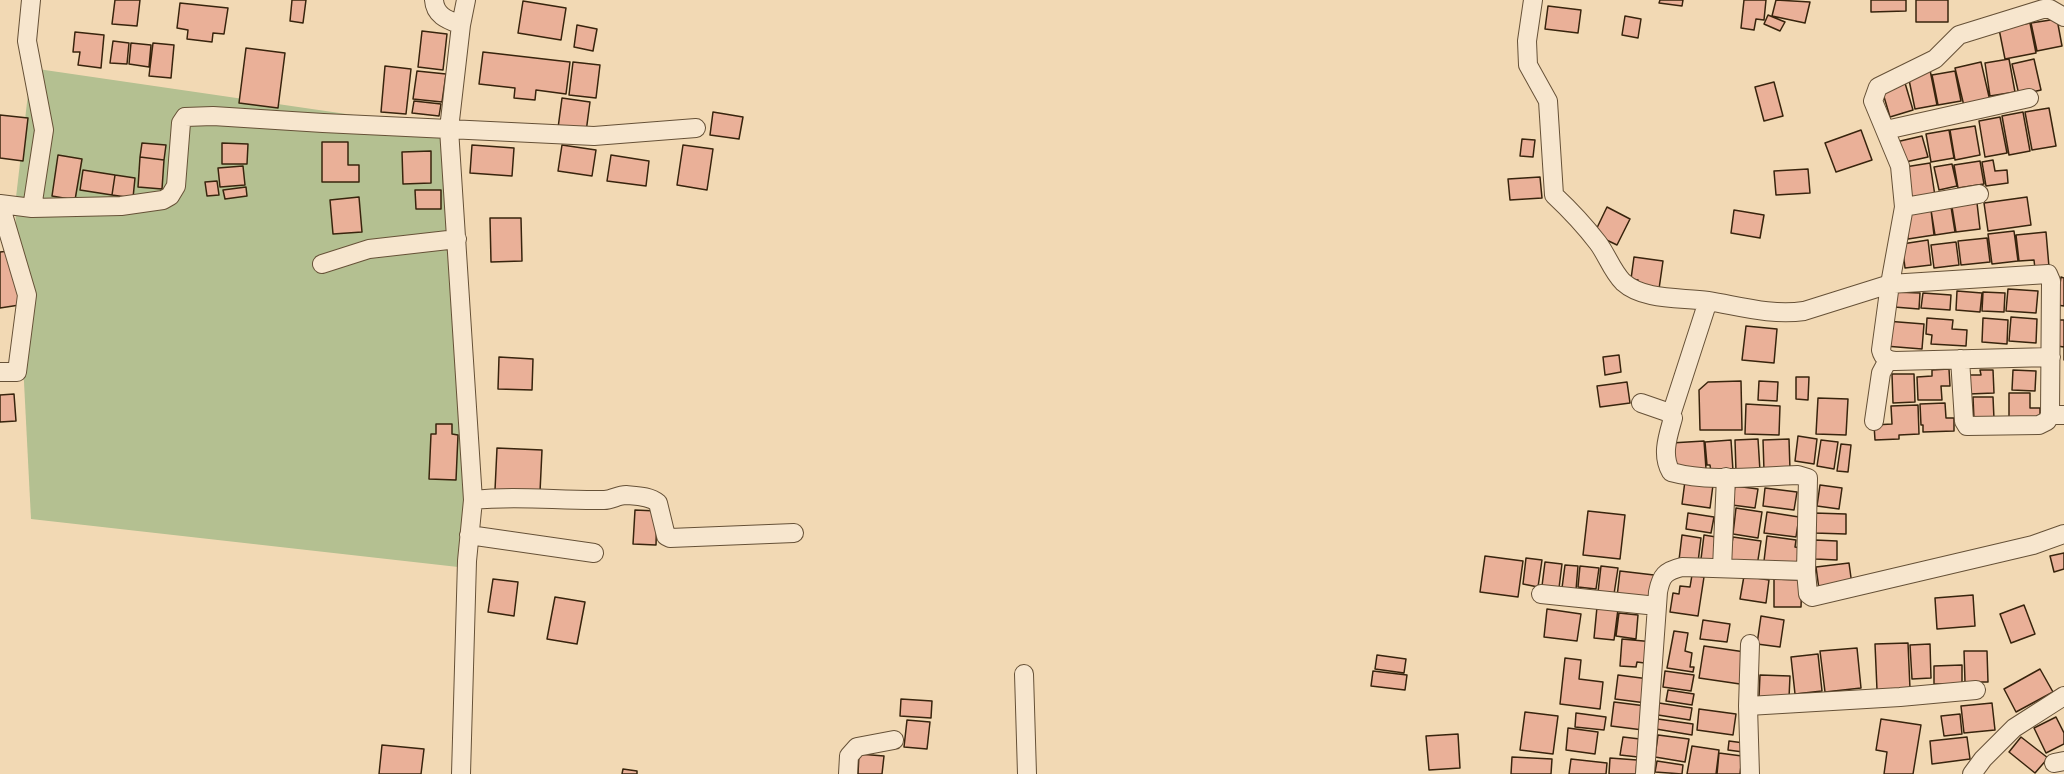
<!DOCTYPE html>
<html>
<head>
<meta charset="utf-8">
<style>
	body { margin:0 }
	canvas { display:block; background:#f2d9b4 }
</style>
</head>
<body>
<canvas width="2064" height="774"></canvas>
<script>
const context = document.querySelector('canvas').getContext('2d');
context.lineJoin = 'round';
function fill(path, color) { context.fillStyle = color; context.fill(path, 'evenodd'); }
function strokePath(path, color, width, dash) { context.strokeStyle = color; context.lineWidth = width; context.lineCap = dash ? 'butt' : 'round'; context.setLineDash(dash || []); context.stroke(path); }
fill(new Path2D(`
	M 31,68 L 449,129 L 467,568 L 31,519 L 15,206 Z`), '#b4c091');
const building = new Path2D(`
	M 115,0 L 140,0 L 137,26 L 112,24 Z
	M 292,0 L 306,0 L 303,23 L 290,21 Z
	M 1660,0 L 1683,0 L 1682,6 L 1659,3 Z
	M 1744,0 L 1766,0 L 1764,20 L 1756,19 L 1754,30 L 1741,28 Z
	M 1776,0 L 1810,2 L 1805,23 L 1772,16 Z
	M 1871,0 L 1906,0 L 1906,11 L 1871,12 Z
	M 1916,0 L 1948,0 L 1948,22 L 1916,22 Z
	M 523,1 L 566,8 L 561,40 L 518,33 Z
	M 180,3 L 228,8 L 224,34 L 213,33 L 212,42 L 187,39 L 188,30 L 177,28 Z
	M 1548,6 L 1581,10 L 1578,33 L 1545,29 Z
	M 1768,15 L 1785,22 L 1780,31 L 1764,24 Z
	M 1625,16 L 1641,19 L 1638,38 L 1622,35 Z
	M 2057,19 L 2062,46 L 2037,51 L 2031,23 Z
	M 2030,23 L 2036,53 L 2005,59 L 1999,29 Z
	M 577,25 L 597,29 L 593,51 L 574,47 Z
	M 422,31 L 447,34 L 443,70 L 418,67 Z
	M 75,32 L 104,35 L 101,68 L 78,65 L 80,52 L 73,52 Z
	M 113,41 L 129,43 L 127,64 L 110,63 Z
	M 131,43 L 151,45 L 149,67 L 129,64 Z
	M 153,43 L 174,45 L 171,78 L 149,76 Z
	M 246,48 L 285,53 L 278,108 L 239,103 Z
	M 483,52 L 570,62 L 566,94 L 536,90 L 535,100 L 514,98 L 515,88 L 479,84 Z
	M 2009,59 L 2015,92 L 1990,96 L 1985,63 Z
	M 2034,59 L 2041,90 L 2019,95 L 2012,64 Z
	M 573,62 L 600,65 L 596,98 L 569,95 Z
	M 1981,62 L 1990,101 L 1964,106 L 1955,68 Z
	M 385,66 L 411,69 L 406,114 L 381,112 Z
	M 1930,70 L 1937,105 L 1915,109 L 1908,75 Z
	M 417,71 L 446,74 L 442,102 L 413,99 Z
	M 1955,71 L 1961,101 L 1938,105 L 1932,75 Z
	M 1774,82 L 1783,116 L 1764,121 L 1755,87 Z
	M 1905,83 L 1913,110 L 1890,117 L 1882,90 Z
	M 562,98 L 590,102 L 586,132 L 558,128 Z
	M 414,101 L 441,104 L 439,116 L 412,113 Z
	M 2049,108 L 2056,146 L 2032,150 L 2025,112 Z
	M 713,112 L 743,117 L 739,139 L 710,135 Z
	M 2023,112 L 2030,151 L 2009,155 L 2002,116 Z
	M 0,115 L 28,118 L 23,161 L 0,158 Z
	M 2000,117 L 2007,153 L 1985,157 L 1979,121 Z
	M 1975,126 L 1980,155 L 1955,160 L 1950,130 Z
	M 1861,130 L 1872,160 L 1836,172 L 1825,143 Z
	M 1949,130 L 1954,158 L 1931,162 L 1926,134 Z
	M 1922,136 L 1928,157 L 1901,163 L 1896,142 Z
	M 1522,139 L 1535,140 L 1533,157 L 1520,156 Z
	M 322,142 L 348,142 L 348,165 L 359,165 L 359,182 L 322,182 Z
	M 142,143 L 166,145 L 164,160 L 140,157 Z
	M 222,143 L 248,144 L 247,164 L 222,164 Z
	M 472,145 L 514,148 L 512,176 L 470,173 Z
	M 562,145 L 596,150 L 592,176 L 558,171 Z
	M 683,145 L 713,149 L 707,190 L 677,185 Z
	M 431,151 L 431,183 L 403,184 L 402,152 Z
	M 58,155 L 82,159 L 75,200 L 52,196 Z
	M 611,155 L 649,161 L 646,186 L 607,181 Z
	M 140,157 L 164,160 L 162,189 L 138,187 Z
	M 1993,160 L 1995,171 L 2007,170 L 2008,183 L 1986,186 L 1982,162 Z
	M 1980,161 L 1984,184 L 1958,188 L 1954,165 Z
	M 1930,163 L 1935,196 L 1910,200 L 1905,167 Z
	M 1952,164 L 1957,186 L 1939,190 L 1934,167 Z
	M 243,166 L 245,185 L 220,187 L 218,168 Z
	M 1808,169 L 1810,193 L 1776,195 L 1774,171 Z
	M 83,170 L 115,175 L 112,195 L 80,190 Z
	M 115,175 L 135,178 L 133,198 L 112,195 Z
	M 1540,177 L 1542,198 L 1510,200 L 1508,179 Z
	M 217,181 L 219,195 L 207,196 L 205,182 Z
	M 246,187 L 247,196 L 225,199 L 223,190 Z
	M 415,190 L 441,190 L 441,209 L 416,209 Z
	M 359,197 L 362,232 L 333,234 L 330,200 Z
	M 2027,197 L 2031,225 L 1988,231 L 1984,203 Z
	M 1977,203 L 1980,229 L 1956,232 L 1952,207 Z
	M 1607,207 L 1630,219 L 1617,245 L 1594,234 Z
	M 1951,207 L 1955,232 L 1935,235 L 1931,210 Z
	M 1734,210 L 1764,215 L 1760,238 L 1731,233 Z
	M 1931,210 L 1934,235 L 1908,239 L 1904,214 Z
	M 490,218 L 521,218 L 522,261 L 491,262 Z
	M 2014,231 L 2018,261 L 1992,264 L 1988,234 Z
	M 2046,232 L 2049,267 L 2035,269 L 2034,260 L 2019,261 L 2016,235 Z
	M 1987,238 L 1990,262 L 1961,265 L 1958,241 Z
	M 1928,240 L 1931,265 L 1905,268 L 1902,244 Z
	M 1956,242 L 1959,265 L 1934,268 L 1931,245 Z
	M 19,250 L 26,304 L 0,308 L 0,252 Z
	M 1634,257 L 1663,261 L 1659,289 L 1637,285 L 1638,280 L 1631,279 Z
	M 2061,277 L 2064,278 L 2064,306 L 2057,305 Z
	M 2008,289 L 2038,291 L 2036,313 L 2006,311 Z
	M 1957,291 L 1982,293 L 1980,312 L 1956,310 Z
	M 1895,292 L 1920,293 L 1919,309 L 1894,307 Z
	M 1983,292 L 2005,293 L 2004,312 L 1982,311 Z
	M 1923,293 L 1951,295 L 1950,310 L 1921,308 Z
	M 2011,317 L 2037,319 L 2036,343 L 2009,341 Z
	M 1927,318 L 1953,320 L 1952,329 L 1967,330 L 1966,346 L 1931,344 L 1932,335 L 1926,334 Z
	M 1983,318 L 2008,320 L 2007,344 L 1982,342 Z
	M 2058,320 L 2064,320 L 2064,360 L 2064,347 L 2057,346 Z
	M 1886,321 L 1924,324 L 1922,349 L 1885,346 Z
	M 1746,326 L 1777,329 L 1774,363 L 1742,360 Z
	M 1619,355 L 1621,372 L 1605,375 L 1603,357 Z
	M 499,357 L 533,359 L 532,390 L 498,389 Z
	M 1949,369 L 1950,386 L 1941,386 L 1942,400 L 1918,400 L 1917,377 L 1932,376 L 1932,370 Z
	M 1980,370 L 1993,370 L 1994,393 L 1969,394 L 1969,375 L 1981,375 Z
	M 2013,370 L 2036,371 L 2035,391 L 2012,390 Z
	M 1892,374 L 1914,374 L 1915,402 L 1893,403 Z
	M 1796,377 L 1809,377 L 1808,400 L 1796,399 Z
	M 1741,381 L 1742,430 L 1700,430 L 1699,390 L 1708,382 Z
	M 1759,381 L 1778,382 L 1777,401 L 1758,400 Z
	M 1627,382 L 1630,403 L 1600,407 L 1597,386 Z
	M 2009,393 L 2030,393 L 2030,408 L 2040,408 L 2040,420 L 2009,421 Z
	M 14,394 L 16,421 L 0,422 L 0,395 Z
	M 1973,397 L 1993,397 L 1994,419 L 1974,420 Z
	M 1818,398 L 1848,399 L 1846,435 L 1816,434 Z
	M 1945,403 L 1946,418 L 1954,418 L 1954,431 L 1923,432 L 1923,425 L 1921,425 L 1920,404 Z
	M 1746,404 L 1780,406 L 1779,435 L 1745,434 Z
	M 1918,405 L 1919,434 L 1899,435 L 1899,439 L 1875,440 L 1874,425 L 1892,424 L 1891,406 Z
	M 436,424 L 452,424 L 452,434 L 458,435 L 456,480 L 429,479 L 431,434 L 436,434 Z
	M 1798,436 L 1817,439 L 1814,464 L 1795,461 Z
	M 1758,439 L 1760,471 L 1736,472 L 1735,440 Z
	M 1789,439 L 1790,470 L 1764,471 L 1763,440 Z
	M 1731,440 L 1733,471 L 1711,472 L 1710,465 L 1707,465 L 1705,442 Z
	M 1821,440 L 1838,442 L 1834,469 L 1817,466 Z
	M 1704,441 L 1706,469 L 1672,471 L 1671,443 Z
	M 1841,444 L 1851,445 L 1848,472 L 1837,471 Z
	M 497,448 L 542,450 L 540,492 L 495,490 Z
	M 1685,481 L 1713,485 L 1710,508 L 1682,504 Z
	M 1820,485 L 1842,488 L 1839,509 L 1817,506 Z
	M 1735,486 L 1758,489 L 1755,508 L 1732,505 Z
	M 1765,488 L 1797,492 L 1794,510 L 1763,506 Z
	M 1736,508 L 1762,512 L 1758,538 L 1733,534 Z
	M 635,510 L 657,511 L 656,545 L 633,544 Z
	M 1588,511 L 1625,515 L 1620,559 L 1583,555 Z
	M 1767,512 L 1799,517 L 1796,537 L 1764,533 Z
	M 1688,513 L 1714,517 L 1711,533 L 1686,529 Z
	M 1814,513 L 1846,514 L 1846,534 L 1814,533 Z
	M 1682,535 L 1701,538 L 1698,562 L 1679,560 Z
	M 1704,535 L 1722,538 L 1719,562 L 1701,559 Z
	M 1767,536 L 1796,540 L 1795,547 L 1800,548 L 1798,565 L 1764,561 Z
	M 1733,537 L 1761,541 L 1757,566 L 1729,562 Z
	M 1815,540 L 1837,541 L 1837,560 L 1815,559 Z
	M 2064,553 L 2064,569 L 2054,572 L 2050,556 Z
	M 1485,556 L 1523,561 L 1518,597 L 1480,592 Z
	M 1526,558 L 1542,560 L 1538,587 L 1523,584 Z
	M 1545,562 L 1562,564 L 1559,588 L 1542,586 Z
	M 1849,563 L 1852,585 L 1819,589 L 1816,567 Z
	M 1565,565 L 1578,566 L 1576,590 L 1562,588 Z
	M 1580,566 L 1599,568 L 1596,589 L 1578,587 Z
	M 1601,566 L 1618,568 L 1614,594 L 1598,592 Z
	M 1620,571 L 1654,575 L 1651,601 L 1617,597 Z
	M 1692,575 L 1704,577 L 1698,616 L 1670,612 L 1673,593 L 1679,594 L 1680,586 L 1690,587 Z
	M 1744,576 L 1769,580 L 1766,603 L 1740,599 Z
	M 493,579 L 518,582 L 514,616 L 488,612 Z
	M 1774,579 L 1802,580 L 1801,607 L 1774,607 Z
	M 1973,595 L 1975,626 L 1937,629 L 1935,598 Z
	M 555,597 L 585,602 L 577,644 L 547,639 Z
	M 2024,605 L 2035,634 L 2011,643 L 2000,614 Z
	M 1597,607 L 1618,609 L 1614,640 L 1594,638 Z
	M 1547,609 L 1581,614 L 1577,641 L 1544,637 Z
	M 1619,613 L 1638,615 L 1636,639 L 1616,636 Z
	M 1761,616 L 1784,620 L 1780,647 L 1757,644 Z
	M 1703,620 L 1730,624 L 1727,642 L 1700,639 Z
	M 1674,631 L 1688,633 L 1685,651 L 1692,653 L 1690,667 L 1694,667 L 1693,672 L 1667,668 Z
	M 1622,639 L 1654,642 L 1652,664 L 1637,662 L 1636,667 L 1620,666 Z
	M 1908,643 L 1910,689 L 1877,690 L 1875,644 Z
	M 1930,644 L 1931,678 L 1912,679 L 1910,645 Z
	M 1704,646 L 1745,652 L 1740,684 L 1699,678 Z
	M 1857,648 L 1861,688 L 1825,692 L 1820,651 Z
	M 1964,651 L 1987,651 L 1988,682 L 1965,682 Z
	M 1818,654 L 1822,691 L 1795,694 L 1791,657 Z
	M 1377,655 L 1406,659 L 1404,673 L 1375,669 Z
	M 1565,658 L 1581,660 L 1579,679 L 1603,682 L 1600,709 L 1560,704 Z
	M 1962,665 L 1962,684 L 1934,684 L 1934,666 Z
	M 2040,669 L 2053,692 L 2016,712 L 2004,689 Z
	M 1373,671 L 1407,675 L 1405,690 L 1371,686 Z
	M 1665,671 L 1694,675 L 1691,691 L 1663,687 Z
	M 1618,675 L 1649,679 L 1646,703 L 1615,699 Z
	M 1760,675 L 1790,676 L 1789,698 L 1759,697 Z
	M 1668,690 L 1694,694 L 1692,705 L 1666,701 Z
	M 901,699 L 932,701 L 931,718 L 900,716 Z
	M 1614,702 L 1646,706 L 1643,730 L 1611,726 Z
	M 1659,703 L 1692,708 L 1690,720 L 1658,715 Z
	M 1992,703 L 1995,730 L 1964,733 L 1961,706 Z
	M 1699,709 L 1736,714 L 1733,735 L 1697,730 Z
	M 1525,712 L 1558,716 L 1553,754 L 1520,750 Z
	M 1576,713 L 1606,717 L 1604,730 L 1575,727 Z
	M 1960,714 L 1962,734 L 1944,736 L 1941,716 Z
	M 2056,717 L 2064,733 L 2064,744 L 2046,753 L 2034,728 Z
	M 1658,719 L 1693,724 L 1692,735 L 1656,729 Z
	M 1881,719 L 1921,725 L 1913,774 L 1884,774 L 1887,752 L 1876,750 Z
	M 907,720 L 930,722 L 927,749 L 904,747 Z
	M 1568,728 L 1598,732 L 1595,754 L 1566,750 Z
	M 1458,734 L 1460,768 L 1429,770 L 1426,736 Z
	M 1658,735 L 1689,739 L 1685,762 L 1655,757 Z
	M 1623,737 L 1640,739 L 1638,757 L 1620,755 Z
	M 1967,737 L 1970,759 L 1932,764 L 1930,741 Z
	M 2021,737 L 2048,758 L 2035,773 L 2009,752 Z
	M 1729,741 L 1744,743 L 1743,752 L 1728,750 Z
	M 382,745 L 424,749 L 421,774 L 379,774 Z
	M 1692,746 L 1719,750 L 1716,774 L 1687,774 Z
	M 1719,753 L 1742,756 L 1740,774 L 1717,774 Z
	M 859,754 L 884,756 L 882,774 L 858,774 Z
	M 1512,757 L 1552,759 L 1551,774 L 1511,774 Z
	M 1610,758 L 1637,760 L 1636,774 L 1609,774 Z
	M 1571,759 L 1607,763 L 1606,774 L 1569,774 Z
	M 1657,761 L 1683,765 L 1682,774 L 1655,772 Z
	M 623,769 L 637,771 L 637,774 L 622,774 Z`);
fill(building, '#eab098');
strokePath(building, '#38240d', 1.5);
const minor = new Path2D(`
	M 31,0 L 27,41 L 44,130 L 32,208
	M 434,0 C 435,16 448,20 461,25
	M 1533,0 L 1527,41 L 1528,65 L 1548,101 L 1554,195 C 1570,210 1585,226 1598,243 C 1607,255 1612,271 1623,282 C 1644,301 1682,297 1708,301 C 1739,306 1772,316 1804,311 L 1890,284 L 2048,274 L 2051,281 L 2050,415 L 2064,415
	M 1886,130 L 2029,98
	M 0,204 L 32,208 L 121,206 L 163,200 L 170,196 L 176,186 L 181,123 L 185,117 L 213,116 L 323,123 L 594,136 L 696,128
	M 1904,207 L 1979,194
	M 322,264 L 369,249 L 457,239
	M 2051,357 L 1895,361 C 1887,360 1883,358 1881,350 L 1890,284 L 1904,207 L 1900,166 L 1873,101 L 1878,87 L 1935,59 L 1959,35 L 2043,9 L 2050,9 L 2064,17
	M 1960,359 L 1964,421 L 1967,426 L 2039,425 L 2047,421 L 2050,415
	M 0,372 L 17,372 L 27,295 L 0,204
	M 1641,403 L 1667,412 L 1673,418 C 1668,436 1661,455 1671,472 C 1711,483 1757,476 1798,475 L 1808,478 L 1806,571 L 1808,594 L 1812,597 L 2033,545 L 2064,534
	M 1671,415 L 1708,301
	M 1874,421 L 1881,373 L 1888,360
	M 473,500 C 517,495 560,501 604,500 C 612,500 618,495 626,495 C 637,496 650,496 658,503 L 666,536 L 670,538 L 794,533
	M 469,535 L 594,553
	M 1722,568 L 1726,477
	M 1541,594 L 1657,606
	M 1750,644 L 1748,706 L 1750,774
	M 1024,674 L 1027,774
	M 1748,706 L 1900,697 L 1976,690
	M 2054,763 L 2064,761
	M 461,774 L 467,561 L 473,500 L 449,129 L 461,25 L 466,0
	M 848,774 L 849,756 L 857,747 L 894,740
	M 1645,774 L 1658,592 C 1661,576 1665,571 1682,567 L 1806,571
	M 1972,774 L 1983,759 L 2014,728 L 2064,696`);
strokePath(minor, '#665137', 20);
strokePath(minor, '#f7e6ce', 18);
</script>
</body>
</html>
